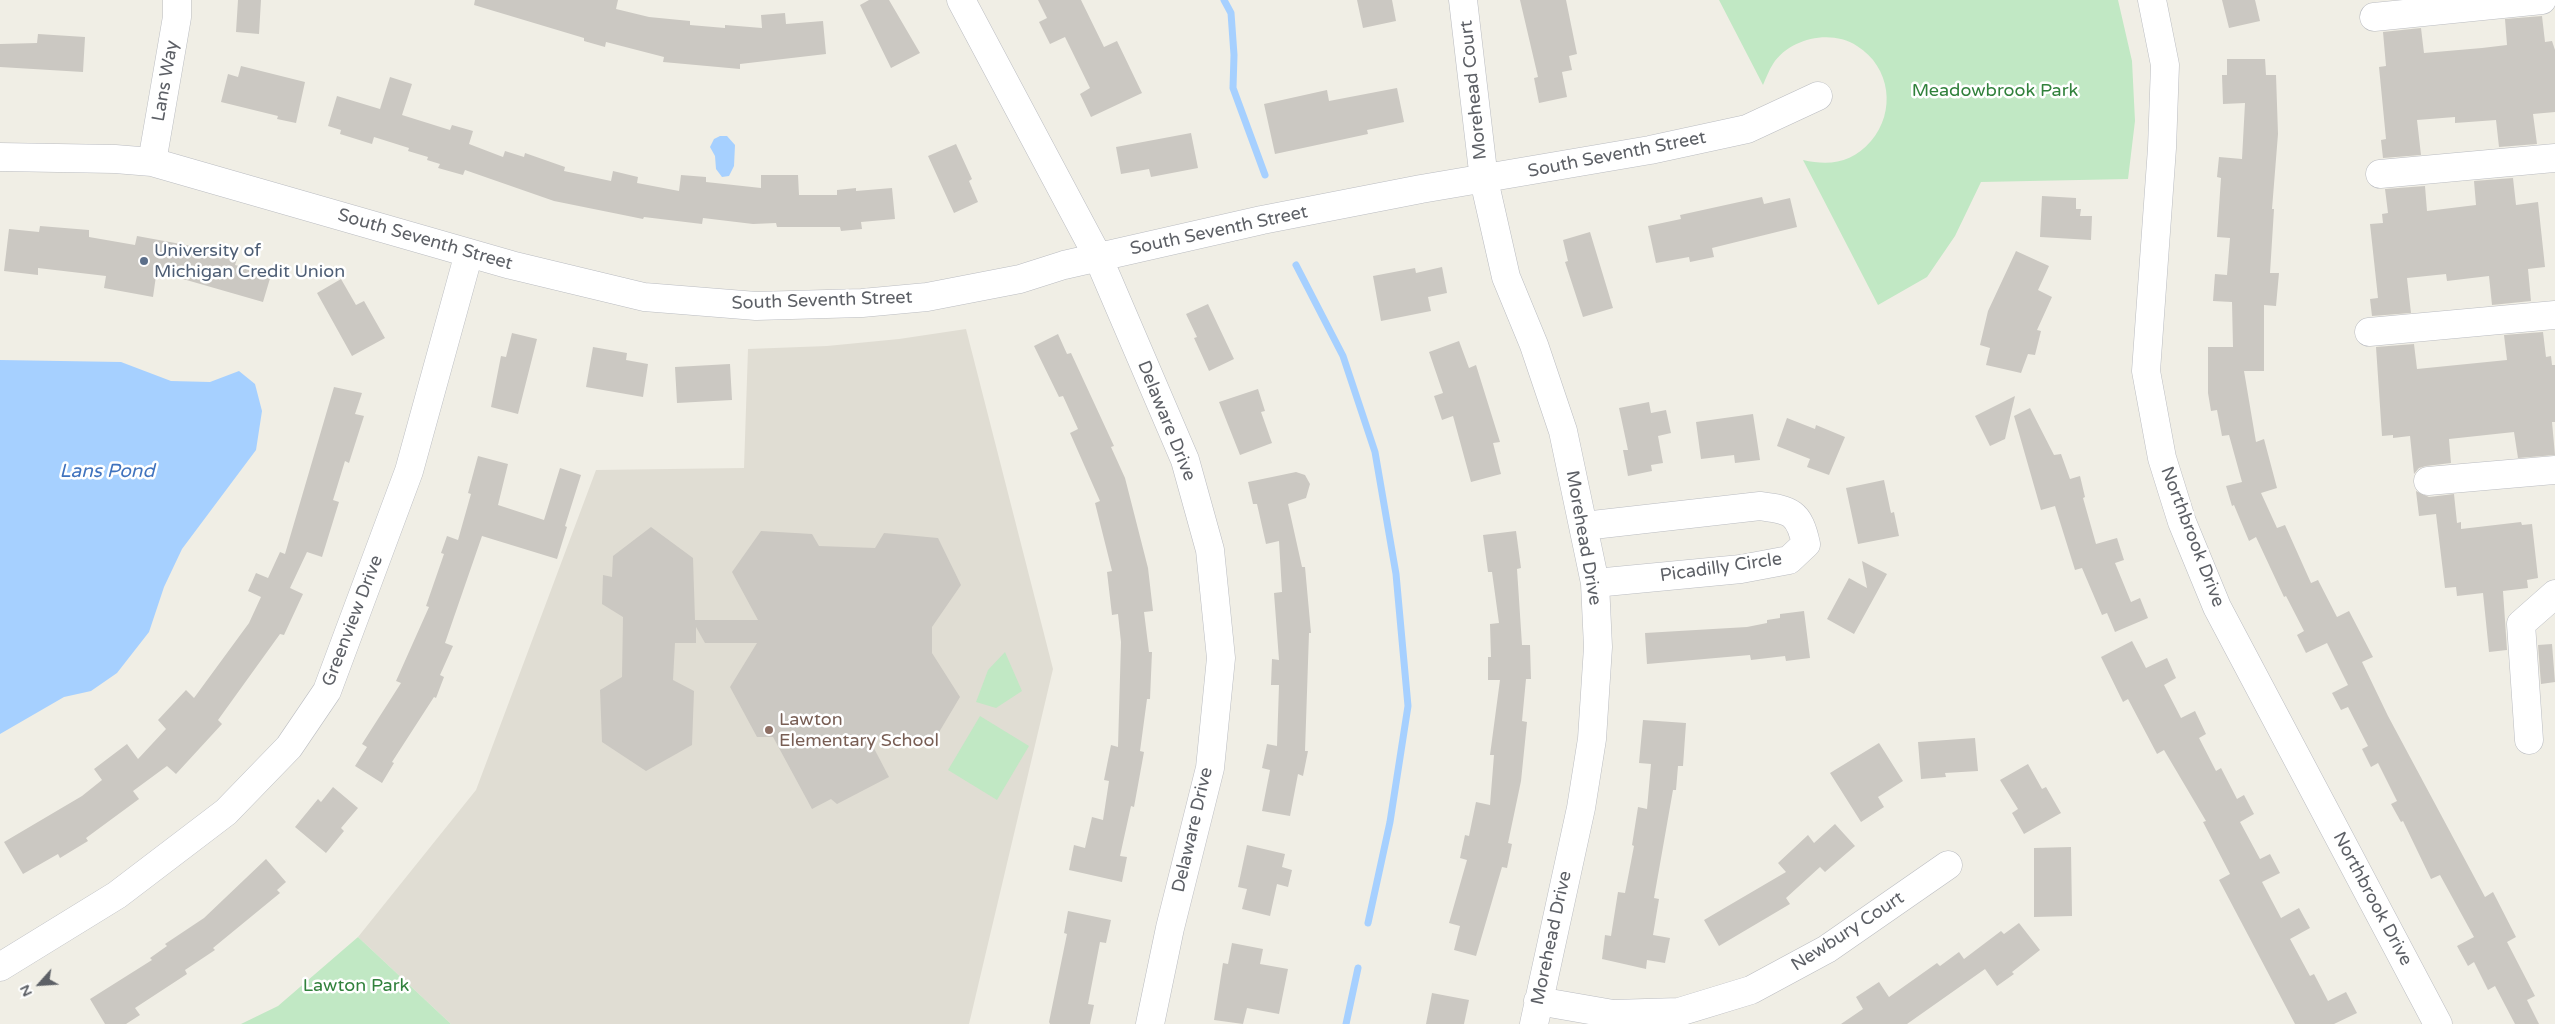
<!DOCTYPE html>
<html>
<head>
<meta charset="utf-8">
<style>
	body { margin:0 }
	#map { position:relative; width:2555px; height:1024px; overflow:hidden; background:#f0eee5; font-family:"Varela Round",sans-serif }
	canvas { display:block }
	.north { position:absolute; left:15px; top:959px; width:50px; height:50px; -webkit-text-stroke:4px #fff; paint-order:stroke; rotate:244deg; font-size:14px; font-weight:700; line-height:20px; text-align:center; color:#5d6066 }
	.north::after { content:''; display:block; margin:auto; width:18px; height:22px; background:#5d6066; clip-path:polygon(50% 0,100% 100%,50% 72%,0 100%) }
</style>
</head>
<body>
<div id="map">
<canvas width="2555" height="1024"></canvas>
<div class="north">N</div>
</div>
<script>
const context = document.querySelector('canvas').getContext('2d');
context.lineJoin = 'round';
function fill(path, color) { context.fillStyle = color; context.fill(path, 'evenodd'); }
function strokePath(path, color, width, dash) { context.strokeStyle = color; context.lineWidth = width; context.lineCap = dash ? 'butt' : 'round'; context.setLineDash(dash || []); context.stroke(path); }
function drawText(font, color, halo, rows, align = 'center') {
  context.font = font + ' "Varela Round",sans-serif'; context.lineWidth = 5; context.setLineDash([]); context.textBaseline = 'middle'; context.strokeStyle = halo; context.fillStyle = color; for (const [text, x, y, turn = 0] of rows) {
    context.save(); context.translate(x, y); context.rotate((+turn || 0) * Math.PI / 180); context.textAlign = isNaN(turn) ? turn : align; if (halo) context.strokeText(text, 0, 0); context.fillText(text, 0, 0); context.restore();
  }
}
fill(new Path2D(`
	M 966,329 L 1053,669 L 969,1024 L 451,1024 L 358,937 L 476,790 L 596,470 L 744,468 L 748,349 L 827,346 L 899,339 Z`), '#e0ddd3');
fill(new Path2D(`
	M 1719,0 L 2118,0 L 2132,61 L 2135,121 L 2128,179 L 1981,182 L 1955,236 L 1927,277 L 1878,305 L 1803,160 C 1830,166 1852,163 1871,141 C 1896,112 1891,67 1857,46 C 1831,29 1790,38 1773,64 C 1769,70 1766,78 1763,85 Z
	M 1005,652 L 1022,691 L 996,708 L 976,702 L 988,670 Z
	M 980,716 L 1029,746 L 997,800 L 948,770 Z
	M 358,937 L 451,1024 L 241,1024 L 278,1006 Z`), '#c1e8c4');
fill(new Path2D(`
	M 720,136 L 727,136 L 735,145 L 734,166 L 729,176 L 722,177 L 716,169 L 715,156 L 710,147 L 714,139 Z
	M 0,360 L 121,362 L 171,381 L 210,382 L 239,371 L 255,384 L 262,411 L 256,450 L 182,549 L 164,587 L 149,632 L 117,673 L 91,691 L 64,697 L 0,734 Z`), '#a6d0ff');
strokePath(new Path2D(`
	M 1224,0 L 1231,13 L 1234,55 L 1233,88 L 1265,175
	M 1296,265 L 1343,356 L 1375,452 L 1396,574 L 1408,706 L 1390,822 L 1368,923
	M 1346,1024 L 1358,968`), '#a6d0ff', 7);
fill(new Path2D(`
	M 238,0 L 261,0 L 259,34 L 236,32 Z
	M 475,0 L 618,0 L 616,9 L 649,17 L 690,21 L 690,25 L 725,28 L 725,25 L 762,28 L 761,15 L 785,13 L 786,24 L 823,21 L 826,54 L 740,64 L 740,69 L 663,62 L 664,57 L 606,42 L 605,47 L 584,41 L 584,38 L 474,5 Z
	M 869,0 L 889,0 L 920,53 L 891,68 L 860,5 Z
	M 1038,0 L 1081,0 L 1104,47 L 1117,41 L 1142,93 L 1091,117 L 1080,94 L 1090,88 L 1065,37 L 1050,44 L 1039,22 L 1047,18 Z
	M 1357,0 L 1392,0 L 1396,21 L 1363,28 Z
	M 1520,0 L 1566,0 L 1577,54 L 1569,56 L 1572,70 L 1562,72 L 1567,97 L 1539,103 L 1534,78 L 1538,77 Z
	M 2222,0 L 2255,0 L 2260,21 L 2229,28 Z
	M 2542,16 L 2545,42 L 2552,41 L 2555,50 L 2555,112 L 2533,114 L 2537,144 L 2499,147 L 2496,120 L 2455,123 L 2455,117 L 2417,120 L 2421,155 L 2383,158 L 2381,140 L 2386,139 L 2379,67 L 2386,66 L 2383,32 L 2421,28 L 2424,53 L 2482,48 L 2507,45 L 2505,19 Z
	M 38,34 L 85,37 L 83,72 L 0,67 L 0,44 L 37,43 Z
	M 2227,59 L 2265,59 L 2266,75 L 2276,75 L 2278,134 L 2272,209 L 2274,209 L 2270,273 L 2279,273 L 2276,306 L 2264,305 L 2264,371 L 2244,371 L 2256,442 L 2264,439 L 2277,488 L 2261,493 L 2277,528 L 2285,525 L 2311,583 L 2318,580 L 2337,617 L 2349,611 L 2373,657 L 2362,662 L 2388,716 L 2485,897 L 2493,892 L 2516,937 L 2507,942 L 2535,996 L 2527,1000 L 2539,1024 L 2515,1024 L 2495,986 L 2488,990 L 2474,962 L 2468,966 L 2457,946 L 2474,937 L 2440,875 L 2431,879 L 2403,821 L 2401,822 L 2391,804 L 2397,801 L 2378,763 L 2371,767 L 2362,749 L 2368,746 L 2348,707 L 2341,710 L 2332,693 L 2348,685 L 2327,643 L 2306,653 L 2297,635 L 2304,631 L 2286,596 L 2284,597 L 2256,537 L 2249,541 L 2234,505 L 2232,506 L 2226,486 L 2242,482 L 2229,435 L 2222,436 L 2217,410 L 2211,411 L 2208,393 L 2208,347 L 2233,347 L 2232,302 L 2213,301 L 2215,274 L 2227,275 L 2230,238 L 2217,237 L 2221,178 L 2217,177 L 2219,157 L 2242,159 L 2245,103 L 2223,104 L 2222,75 L 2227,75 Z
	M 241,66 L 305,82 L 296,123 L 277,119 L 278,116 L 221,102 L 228,74 L 238,77 Z
	M 390,77 L 412,84 L 402,115 L 450,130 L 452,125 L 473,131 L 469,144 L 503,157 L 505,151 L 524,157 L 525,153 L 565,167 L 564,171 L 611,181 L 613,171 L 638,177 L 637,183 L 679,191 L 681,175 L 706,177 L 706,182 L 761,188 L 761,175 L 798,175 L 799,195 L 837,195 L 837,190 L 856,188 L 856,191 L 892,188 L 895,219 L 861,222 L 862,229 L 841,231 L 840,227 L 777,227 L 776,223 L 753,224 L 703,218 L 702,224 L 644,217 L 643,219 L 554,201 L 465,170 L 463,175 L 438,168 L 440,164 L 427,160 L 428,157 L 408,151 L 409,148 L 374,137 L 372,144 L 340,134 L 341,130 L 328,126 L 337,96 L 380,109 Z
	M 1397,88 L 1404,122 L 1367,130 L 1368,134 L 1275,154 L 1264,104 L 1327,90 L 1329,101 Z
	M 1191,133 L 1198,168 L 1151,177 L 1149,169 L 1121,174 L 1116,147 Z
	M 956,144 L 972,179 L 969,181 L 978,202 L 954,213 L 928,156 Z
	M 2513,178 L 2516,205 L 2538,202 L 2545,267 L 2528,269 L 2531,301 L 2492,305 L 2489,276 L 2447,281 L 2446,274 L 2407,278 L 2411,313 L 2372,316 L 2370,299 L 2378,298 L 2370,224 L 2383,223 L 2382,214 L 2388,213 L 2385,189 L 2425,186 L 2427,211 L 2476,205 L 2474,181 Z
	M 2042,196 L 2076,198 L 2076,209 L 2081,209 L 2080,216 L 2092,216 L 2091,240 L 2040,237 Z
	M 1762,197 L 1764,204 L 1790,198 L 1797,227 L 1712,248 L 1714,257 L 1690,262 L 1689,257 L 1656,263 L 1648,226 L 1681,219 L 1680,215 Z
	M 40,226 L 89,230 L 89,237 L 135,245 L 137,236 L 197,247 L 237,259 L 235,265 L 271,275 L 263,302 L 176,277 L 175,279 L 156,276 L 153,297 L 104,288 L 106,276 L 38,268 L 38,275 L 4,271 L 9,229 L 39,232 Z
	M 1590,232 L 1613,308 L 1583,317 L 1565,262 L 1568,261 L 1563,240 Z
	M 2016,251 L 2049,266 L 2038,290 L 2052,297 L 2037,330 L 2041,331 L 2035,355 L 2028,354 L 2021,373 L 1986,365 L 1990,348 L 1980,345 L 1988,311 Z
	M 1442,267 L 1447,293 L 1428,297 L 1431,311 L 1381,321 L 1373,276 L 1415,268 L 1416,273 Z
	M 341,279 L 356,305 L 364,301 L 385,338 L 352,356 L 317,293 Z
	M 1208,304 L 1234,359 L 1209,371 L 1194,338 L 1197,337 L 1186,314 Z
	M 2543,332 L 2546,357 L 2551,356 L 2552,365 L 2555,365 L 2555,422 L 2552,422 L 2555,455 L 2518,458 L 2514,432 L 2449,439 L 2451,463 L 2426,466 L 2419,468 L 2414,474 L 2410,436 L 2393,438 L 2393,435 L 2382,436 L 2376,347 L 2414,344 L 2417,369 L 2507,360 L 2504,335 Z
	M 512,333 L 537,339 L 518,414 L 491,407 L 501,356 L 506,357 Z
	M 1058,334 L 1067,354 L 1071,353 L 1114,446 L 1111,447 L 1125,478 L 1148,568 L 1153,611 L 1144,612 L 1149,652 L 1152,652 L 1150,699 L 1147,699 L 1140,751 L 1144,752 L 1134,807 L 1131,806 L 1120,856 L 1127,857 L 1122,882 L 1069,870 L 1074,845 L 1085,848 L 1092,817 L 1103,820 L 1109,781 L 1104,780 L 1111,745 L 1118,747 L 1121,642 L 1118,614 L 1112,615 L 1107,572 L 1112,571 L 1095,503 L 1100,501 L 1070,433 L 1078,429 L 1063,396 L 1059,397 L 1034,346 Z
	M 1459,341 L 1469,368 L 1476,365 L 1500,442 L 1493,443 L 1501,474 L 1471,482 L 1453,416 L 1442,420 L 1434,396 L 1443,393 L 1429,352 Z
	M 593,347 L 627,353 L 626,360 L 648,364 L 643,397 L 586,387 Z
	M 730,364 L 732,400 L 677,403 L 675,367 Z
	M 334,387 L 362,393 L 355,414 L 364,416 L 349,463 L 345,461 L 333,500 L 339,502 L 322,557 L 307,552 L 290,588 L 303,594 L 284,635 L 280,634 L 218,720 L 222,724 L 176,774 L 167,766 L 133,791 L 139,799 L 86,838 L 88,841 L 60,858 L 58,854 L 23,874 L 4,842 L 82,796 L 102,780 L 94,769 L 127,744 L 138,759 L 166,729 L 158,720 L 186,690 L 194,698 L 249,623 L 261,597 L 248,591 L 256,573 L 268,578 L 280,552 L 285,554 Z
	M 1258,389 L 1265,411 L 1261,412 L 1272,443 L 1240,455 L 1219,402 Z
	M 2015,396 L 2005,439 L 1990,446 L 1975,416 Z
	M 1649,402 L 1651,413 L 1666,410 L 1671,433 L 1658,436 L 1663,463 L 1651,465 L 1652,471 L 1628,476 L 1623,450 L 1628,450 L 1619,408 Z
	M 2030,408 L 2054,455 L 2061,454 L 2070,479 L 2080,476 L 2085,497 L 2083,498 L 2096,544 L 2117,538 L 2124,560 L 2115,563 L 2131,602 L 2140,598 L 2148,618 L 2115,632 L 2107,613 L 2102,615 L 2082,568 L 2075,570 L 2055,506 L 2041,510 L 2014,416 Z
	M 1753,414 L 1760,460 L 1735,463 L 1734,455 L 1701,459 L 1696,422 Z
	M 1787,418 L 1815,429 L 1816,425 L 1845,437 L 1829,475 L 1807,467 L 1810,459 L 1777,446 Z
	M 478,456 L 508,464 L 498,505 L 544,520 L 560,468 L 581,475 L 565,526 L 567,527 L 557,559 L 482,536 L 445,643 L 453,646 L 440,675 L 444,677 L 436,698 L 434,697 L 392,762 L 394,763 L 382,783 L 355,766 L 367,747 L 362,744 L 401,683 L 396,681 L 429,607 L 426,606 L 444,554 L 441,553 L 447,536 L 458,540 L 471,494 L 468,493 Z
	M 1296,472 L 1305,475 L 1310,484 L 1306,498 L 1288,504 L 1302,567 L 1305,567 L 1311,633 L 1309,633 L 1305,751 L 1308,751 L 1303,776 L 1298,774 L 1290,816 L 1262,811 L 1270,770 L 1262,768 L 1267,744 L 1277,746 L 1279,685 L 1271,685 L 1272,659 L 1279,660 L 1274,593 L 1282,592 L 1279,541 L 1266,544 L 1257,504 L 1253,504 L 1248,482 Z
	M 1884,480 L 1891,513 L 1894,512 L 1899,536 L 1858,544 L 1846,488 Z
	M 2416,491 L 2429,497 L 2454,494 L 2457,523 L 2461,522 L 2461,529 L 2521,522 L 2522,525 L 2532,524 L 2538,578 L 2527,580 L 2528,588 L 2503,591 L 2507,650 L 2489,652 L 2483,593 L 2457,596 L 2456,587 L 2445,588 L 2436,514 L 2419,516 Z
	M 651,527 L 693,558 L 695,620 L 758,620 L 732,572 L 761,531 L 812,534 L 819,546 L 875,548 L 884,533 L 938,538 L 961,585 L 932,627 L 932,653 L 960,697 L 932,744 L 867,735 L 889,777 L 837,804 L 831,799 L 812,809 L 773,737 L 757,737 L 730,687 L 757,643 L 705,643 L 696,627 L 696,643 L 675,643 L 673,680 L 694,691 L 692,745 L 646,771 L 602,742 L 600,690 L 622,677 L 623,617 L 602,604 L 603,575 L 612,577 L 613,556 Z
	M 1516,531 L 1521,568 L 1517,569 L 1522,645 L 1530,645 L 1531,679 L 1526,679 L 1522,721 L 1527,722 L 1521,781 L 1508,843 L 1512,844 L 1507,868 L 1502,867 L 1476,956 L 1454,950 L 1460,926 L 1449,923 L 1467,860 L 1460,858 L 1465,835 L 1469,836 L 1476,802 L 1490,805 L 1494,755 L 1490,755 L 1500,680 L 1488,680 L 1488,657 L 1491,657 L 1490,624 L 1499,623 L 1492,572 L 1488,572 L 1483,535 Z
	M 1862,561 L 1887,574 L 1854,634 L 1827,619 L 1849,578 L 1867,588 Z
	M 1804,611 L 1810,658 L 1786,661 L 1785,656 L 1751,660 L 1750,655 L 1647,664 L 1645,633 L 1747,627 L 1767,623 L 1767,620 L 1780,618 L 1780,614 Z
	M 2132,641 L 2146,668 L 2167,658 L 2176,678 L 2164,685 L 2181,718 L 2195,711 L 2206,734 L 2199,738 L 2216,771 L 2221,768 L 2237,799 L 2244,795 L 2254,814 L 2240,822 L 2260,859 L 2270,854 L 2280,873 L 2262,882 L 2281,918 L 2299,908 L 2310,928 L 2290,939 L 2310,976 L 2314,974 L 2328,1001 L 2346,992 L 2357,1013 L 2334,1024 L 2295,1024 L 2219,880 L 2230,874 L 2203,822 L 2206,821 L 2164,750 L 2157,754 L 2128,699 L 2123,702 L 2101,657 Z
	M 2552,644 L 2555,682 L 2541,684 L 2538,645 Z
	M 1643,720 L 1686,723 L 1683,766 L 1678,766 L 1676,790 L 1673,790 L 1654,898 L 1659,899 L 1653,935 L 1670,938 L 1665,963 L 1647,960 L 1646,969 L 1602,959 L 1605,935 L 1611,936 L 1618,892 L 1625,893 L 1634,846 L 1632,845 L 1638,807 L 1647,809 L 1651,764 L 1639,763 Z
	M 1975,738 L 1978,771 L 1945,773 L 1946,777 L 1921,779 L 1918,742 Z
	M 1879,743 L 1903,781 L 1878,797 L 1884,807 L 1861,822 L 1830,773 Z
	M 2028,764 L 2042,789 L 2046,787 L 2061,813 L 2024,834 L 2012,813 L 2018,809 L 2000,780 Z
	M 333,787 L 358,808 L 341,828 L 344,831 L 326,853 L 295,827 L 318,799 L 321,802 Z
	M 1835,824 L 1855,846 L 1825,872 L 1820,867 L 1786,898 L 1790,904 L 1719,946 L 1704,920 L 1786,872 L 1778,863 L 1808,835 L 1814,843 Z
	M 1247,845 L 1285,854 L 1282,867 L 1292,870 L 1288,887 L 1277,884 L 1270,916 L 1242,909 L 1247,889 L 1238,887 Z
	M 2071,847 L 2072,916 L 2034,917 L 2034,848 Z
	M 266,859 L 286,882 L 277,890 L 280,893 L 213,948 L 215,950 L 185,970 L 187,974 L 135,1008 L 140,1015 L 126,1024 L 105,1024 L 90,999 L 152,960 L 150,958 L 167,946 L 165,944 L 204,918 Z
	M 1068,911 L 1111,920 L 1106,943 L 1100,942 L 1088,1004 L 1094,1005 L 1090,1024 L 1050,1024 L 1049,1022 L 1067,934 L 1064,933 Z
	M 2019,923 L 2040,950 L 2012,972 L 2014,974 L 1997,986 L 1985,969 L 1907,1024 L 1841,1024 L 1863,1009 L 1856,997 L 1879,982 L 1889,997 L 1937,963 L 1940,966 L 1959,952 L 1964,959 L 2001,931 L 2004,934 Z
	M 1232,943 L 1263,949 L 1260,964 L 1288,969 L 1279,1014 L 1247,1008 L 1243,1024 L 1214,1020 L 1223,963 L 1228,964 Z
	M 1432,993 L 1469,1000 L 1464,1024 L 1426,1024 Z`), '#cbc8c2');
const minor = new Path2D(`
	M 961,0 L 1098,257 L 1185,460 L 1210,550 L 1221,658 L 1210,768 L 1170,928 L 1150,1024
	M 1463,0 L 1484,180 L 1506,277 L 1534,345 L 1563,431 L 1595,583 L 1598,647 L 1592,739 L 1581,808 L 1534,1024
	M 2152,0 L 2165,65 L 2162,148 L 2146,371 L 2162,458 L 2182,522 L 2217,607 L 2438,1024
	M 2374,17 L 2542,0
	M 0,157 L 115,159 L 152,162 L 511,265 L 644,297 L 756,306 L 862,303 L 927,297 L 1020,279 L 1064,265 L 1262,220 L 1421,189 L 1650,150 L 1747,129 L 1818,96
	M 152,162 L 177,17 L 177,0
	M 2380,174 L 2555,158
	M 2369,332 L 2555,315
	M 2428,481 L 2555,470
	M 1584,526 L 1760,506 C 1791,510 1799,512 1806,544 L 1789,560 L 1741,569 L 1595,583
	M 2529,740 L 2521,624 L 2555,594
	M 0,967 L 117,895 L 226,812 L 289,747 L 327,691 L 409,471 L 469,253
	M 1538,1001 L 1613,1014 L 1679,1012 L 1751,990 L 1827,949 L 1948,865`);
strokePath(minor, '#babcc1', 29);
strokePath(minor, '#fff', 28);
for (const [x, y, r, color] of [
	[144,261,5,"#5c6f8a"],
	[769,730,5,"#8d6e63"]
]) { const dot = new Path2D(); dot.arc(x, y, r, 0, 2 * Math.PI); context.fillStyle = color; context.fill(dot); strokePath(dot, '#fff', 2); }
drawText('18px', '#5d6066', '#fff', [
	["Lans Way",166,81,-80],
	["Morehead Court",1474,90,-96],
	["South Seventh Street",1617,155,-11],
	["South Seventh Street",1219,231,-12],
	["South Seventh Street",425,240,16],
	["South Seventh Street",822,301,-2],
	["Delaware Drive",1166,421,68],
	["Northbrook Drive",2192,537,69],
	["Morehead Drive",1583,538,80],
	["Picadilly Circle",1721,568,-8],
	["Greenview Drive",353,621,-69],
	["Delaware Drive",1193,830,-77],
	["Northbrook Drive",2372,899,62],
	["Newbury Court",1848,932,-33],
	["Morehead Drive",1552,938,-78]
]);
drawText('18px', '#31813c', '#fff', [
	["Meadowbrook Park",1995,91],
	["Lawton Park",356,986]
]);
drawText('18px', '#4e5e75', '#fff', [
	["University of",154,251],
	["Michigan Credit Union",154,272]
], 'left');
drawText('18px', '#785e54', '#fff', [
	["Lawton",779,720],
	["Elementary School",779,741]
], 'left');
drawText('italic 19px', '#4073be', '#fff', [
	["Lans Pond",107,472]
]);
</script>
</body>
</html>
